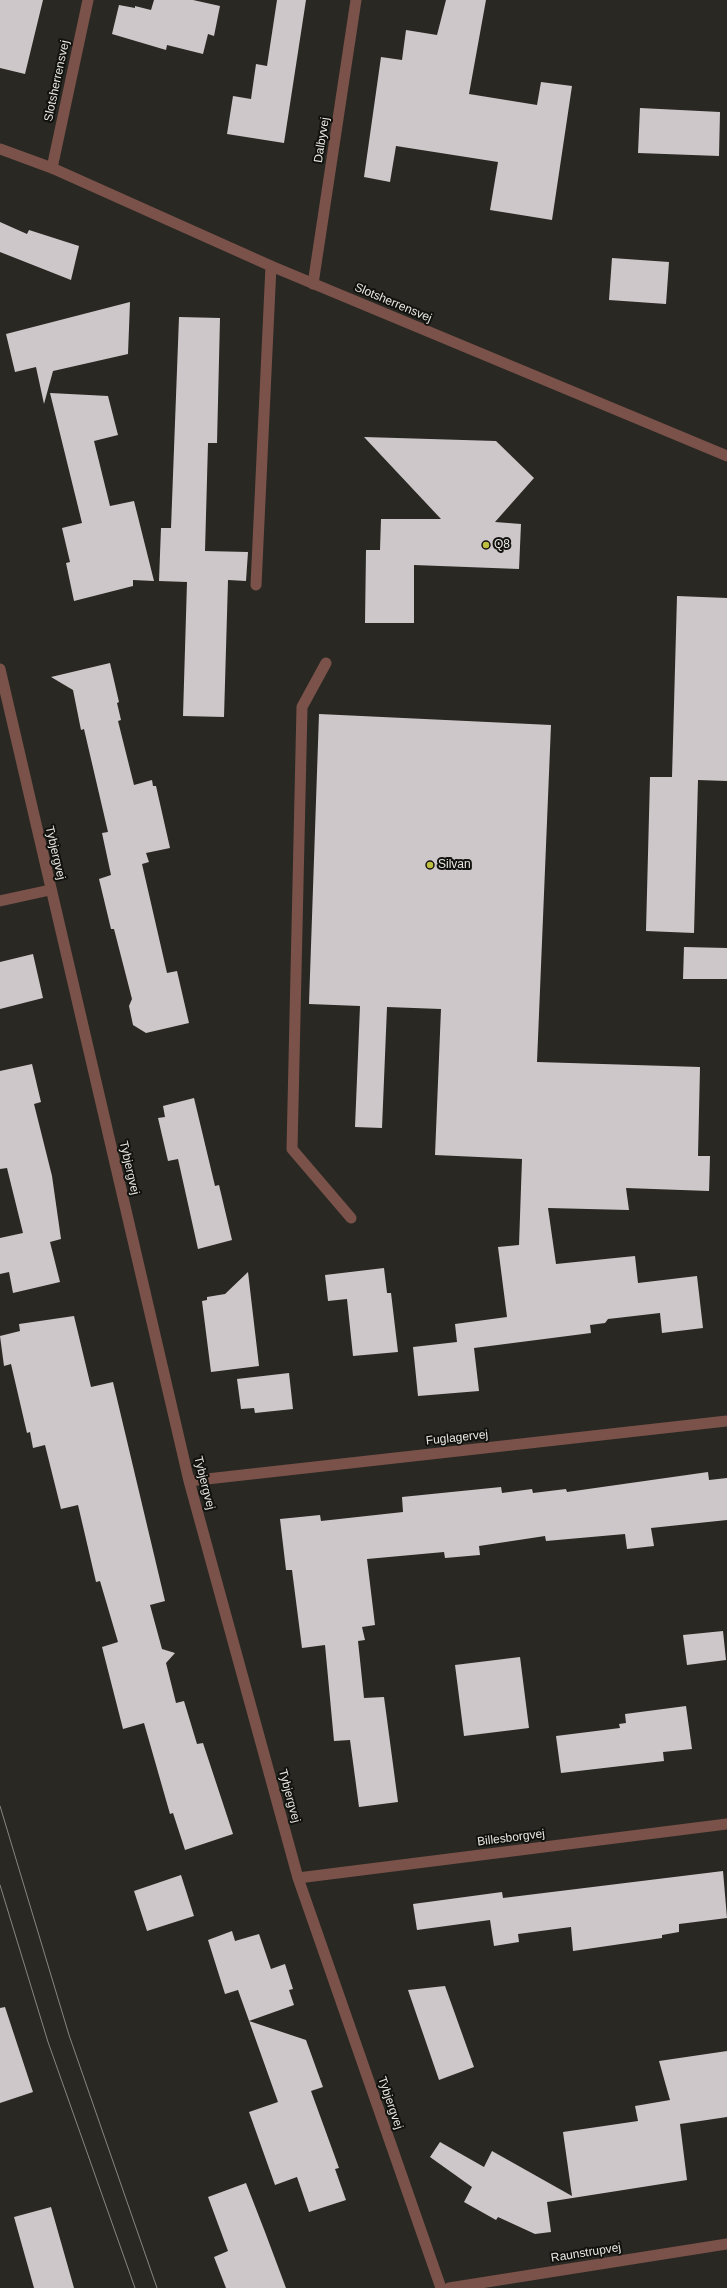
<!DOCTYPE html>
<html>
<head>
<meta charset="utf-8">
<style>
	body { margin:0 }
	canvas { display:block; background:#292823 }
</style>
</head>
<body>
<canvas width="727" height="2288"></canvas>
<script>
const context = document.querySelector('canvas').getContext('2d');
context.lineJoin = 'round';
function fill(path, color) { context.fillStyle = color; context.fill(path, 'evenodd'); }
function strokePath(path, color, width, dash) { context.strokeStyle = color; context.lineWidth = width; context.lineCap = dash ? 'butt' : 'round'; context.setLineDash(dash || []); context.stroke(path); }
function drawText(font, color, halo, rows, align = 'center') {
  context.font = font + ' Helvetica,sans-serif'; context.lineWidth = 4; context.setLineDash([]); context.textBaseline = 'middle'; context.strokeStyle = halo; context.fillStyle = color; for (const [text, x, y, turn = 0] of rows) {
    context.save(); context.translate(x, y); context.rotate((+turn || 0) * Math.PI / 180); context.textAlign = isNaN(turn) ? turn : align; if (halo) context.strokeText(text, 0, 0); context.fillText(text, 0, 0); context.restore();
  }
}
fill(new Path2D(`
	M 0,0 L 43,0 L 25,74 L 0,68 Z
	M 154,0 L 193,0 L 220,6 L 214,36 L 208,34 L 203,54 L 167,45 L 166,50 L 112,34 L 119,5 L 135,8 L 135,6 L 151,10 Z
	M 277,0 L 306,0 L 284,143 L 227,134 L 233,96 L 251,99 L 256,64 L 267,66 Z
	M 446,0 L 486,0 L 469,94 L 537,105 L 541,82 L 572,86 L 552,220 L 490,210 L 498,162 L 396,146 L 390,182 L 364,177 L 381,57 L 402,60 L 406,30 L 437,35 Z
	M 640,108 L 720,112 L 719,156 L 638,153 Z
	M 0,222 L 27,234 L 29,230 L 79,246 L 71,280 L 0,252 Z
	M 612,258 L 669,262 L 666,304 L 609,300 Z
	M 130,302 L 128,354 L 53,371 L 44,404 L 36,367 L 15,372 L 6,334 Z
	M 179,317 L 220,318 L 217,443 L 208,443 L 205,551 L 248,552 L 246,581 L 228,580 L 224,717 L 183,716 L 187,582 L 159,581 L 161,528 L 171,528 Z
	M 50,393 L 108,396 L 118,435 L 94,441 L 110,506 L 134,501 L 154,581 L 133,580 L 133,586 L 74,601 L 66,563 L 70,562 L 62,528 L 82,523 Z
	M 364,437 L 496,441 L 534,478 L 495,522 L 521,524 L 519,569 L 414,565 L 414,623 L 365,623 L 366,550 L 380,550 L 381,519 L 441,519 Z
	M 677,596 L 727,598 L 727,781 L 698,780 L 694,933 L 646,931 L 650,777 L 672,777 Z
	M 110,663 L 119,702 L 117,703 L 121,720 L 118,721 L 134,785 L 152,780 L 153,786 L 156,786 L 170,848 L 146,853 L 149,862 L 142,864 L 167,973 L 177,971 L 189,1023 L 146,1033 L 133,1025 L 129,1006 L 132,999 L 114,929 L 111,929 L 99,879 L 111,875 L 102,833 L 108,832 L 84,729 L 81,730 L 73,690 L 51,677 Z
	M 319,714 L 551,725 L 537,1062 L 700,1067 L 698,1156 L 710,1156 L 709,1191 L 626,1188 L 629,1210 L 548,1208 L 556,1264 L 635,1256 L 638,1283 L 697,1276 L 703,1328 L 662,1333 L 660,1313 L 608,1319 L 605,1323 L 590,1325 L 591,1333 L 474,1348 L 479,1391 L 418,1396 L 413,1347 L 457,1342 L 455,1324 L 507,1317 L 498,1247 L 519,1245 L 522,1159 L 435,1155 L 441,1009 L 387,1007 L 382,1128 L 355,1127 L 360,1006 L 309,1004 Z
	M 684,947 L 727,948 L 727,979 L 683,979 Z
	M 33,954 L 43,998 L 0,1009 L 0,962 Z
	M 32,1064 L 41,1102 L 34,1104 L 52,1176 L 61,1239 L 50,1242 L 60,1282 L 13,1293 L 9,1272 L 0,1274 L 0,1238 L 23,1233 L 7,1168 L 0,1169 L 0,1071 Z
	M 194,1098 L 215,1186 L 219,1185 L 232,1240 L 198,1249 L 178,1159 L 168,1161 L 158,1118 L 165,1117 L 163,1106 Z
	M 384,1268 L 387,1293 L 391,1293 L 398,1352 L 353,1356 L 347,1299 L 328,1301 L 325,1275 Z
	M 248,1272 L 259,1366 L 211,1372 L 202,1301 L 207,1300 L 207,1297 L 225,1294 Z
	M 74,1316 L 91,1387 L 113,1382 L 165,1601 L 150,1605 L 162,1649 L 175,1653 L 166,1663 L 176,1703 L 184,1701 L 197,1744 L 203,1743 L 233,1834 L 185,1850 L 173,1813 L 170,1814 L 144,1723 L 123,1729 L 102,1647 L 118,1642 L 100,1581 L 96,1582 L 78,1505 L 61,1509 L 45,1445 L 33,1448 L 30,1432 L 27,1433 L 11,1364 L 4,1366 L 0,1336 L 20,1331 L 19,1324 Z
	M 289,1373 L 293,1409 L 255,1413 L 254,1408 L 241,1409 L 237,1379 Z
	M 708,1472 L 709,1480 L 727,1478 L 727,1520 L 651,1528 L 654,1546 L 627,1549 L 625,1534 L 546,1541 L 545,1536 L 479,1546 L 480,1555 L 445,1558 L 444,1552 L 367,1559 L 375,1625 L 362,1627 L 365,1640 L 358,1641 L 364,1698 L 384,1697 L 398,1802 L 359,1807 L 350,1740 L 334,1741 L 325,1645 L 302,1648 L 292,1570 L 286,1570 L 280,1519 L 320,1515 L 321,1521 L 403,1512 L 402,1497 L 501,1487 L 502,1493 L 532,1489 L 533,1493 L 566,1489 L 567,1492 Z
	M 723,1631 L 726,1660 L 687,1665 L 683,1635 Z
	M 520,1657 L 529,1728 L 464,1736 L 455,1665 Z
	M 686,1706 L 692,1749 L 663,1752 L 664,1761 L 561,1773 L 556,1736 L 620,1728 L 619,1724 L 626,1723 L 625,1714 Z
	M 723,1871 L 727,1918 L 679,1924 L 679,1932 L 662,1935 L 662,1938 L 573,1951 L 571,1927 L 518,1934 L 519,1942 L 494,1946 L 490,1920 L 417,1930 L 413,1904 L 502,1892 L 503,1898 Z
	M 181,1875 L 194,1916 L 147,1931 L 134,1891 Z
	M 232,1931 L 235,1941 L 259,1934 L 271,1969 L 285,1964 L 293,1989 L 289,1990 L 294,2005 L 249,2021 L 306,2040 L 323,2087 L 311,2091 L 339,2168 L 335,2169 L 346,2200 L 309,2212 L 297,2177 L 275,2185 L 249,2112 L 278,2102 L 238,1990 L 225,1994 L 208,1940 Z
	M 445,1986 L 474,2067 L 439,2080 L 408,1990 Z
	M 5,2007 L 33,2092 L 0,2103 L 0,2008 Z
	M 727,2051 L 727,2117 L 680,2124 L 687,2180 L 547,2202 L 551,2232 L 535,2234 L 498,2217 L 496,2220 L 464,2202 L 472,2187 L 430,2157 L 440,2142 L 484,2167 L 492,2151 L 572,2196 L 563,2132 L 638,2121 L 635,2106 L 670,2100 L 659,2061 Z
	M 246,2183 L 265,2232 L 286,2288 L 226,2288 L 214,2257 L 228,2251 L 208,2197 Z
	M 51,2207 L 74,2288 L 34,2288 L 14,2217 Z`), '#cec7ca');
strokePath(new Path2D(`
	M 256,585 L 271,266
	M 326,663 L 302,707 L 292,1149 L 351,1218
	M 0,901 L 50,890`), '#7a5249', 11);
strokePath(new Path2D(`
	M 52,168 L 88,0
	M 313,284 L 356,0
	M 0,669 L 189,1481 L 298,1878 L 441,2288
	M 189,1481 L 727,1421
	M 298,1878 L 727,1824
	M 449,2288 L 727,2244`), '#7a5249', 11);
strokePath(new Path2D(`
	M 0,149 L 52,168 L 271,266 L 727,456`), '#7a5249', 11);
strokePath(new Path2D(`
	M 0,1806 L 69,2035 L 157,2288
	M 0,1885 L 48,2042 L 135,2288`), '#878681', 1);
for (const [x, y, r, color] of [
	[486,545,4,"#bfbe41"],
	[430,865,4,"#bfbe41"]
]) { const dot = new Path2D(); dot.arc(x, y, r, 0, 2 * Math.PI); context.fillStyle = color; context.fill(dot); strokePath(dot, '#11110e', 1.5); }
drawText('12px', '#e7e6e2', '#11110e', [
	["Slotsherrensvej",57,81,-78],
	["Dalbyvej",322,140,-81],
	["Slotsherrensvej",393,303,23],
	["Tybjergvej",55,853,77],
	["Tybjergvej",129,1168,77],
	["Fuglagervej",457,1438,-6],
	["Tybjergvej",204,1483,76],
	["Tybjergvej",289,1796,75],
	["Billesborgvej",511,1838,-7],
	["Tybjergvej",390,2103,71],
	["Raunstrupvej",586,2253,-9]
]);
drawText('12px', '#e7e6e2', '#11110e', [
	["Q8",494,545],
	["Silvan",438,865]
], 'left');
</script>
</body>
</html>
